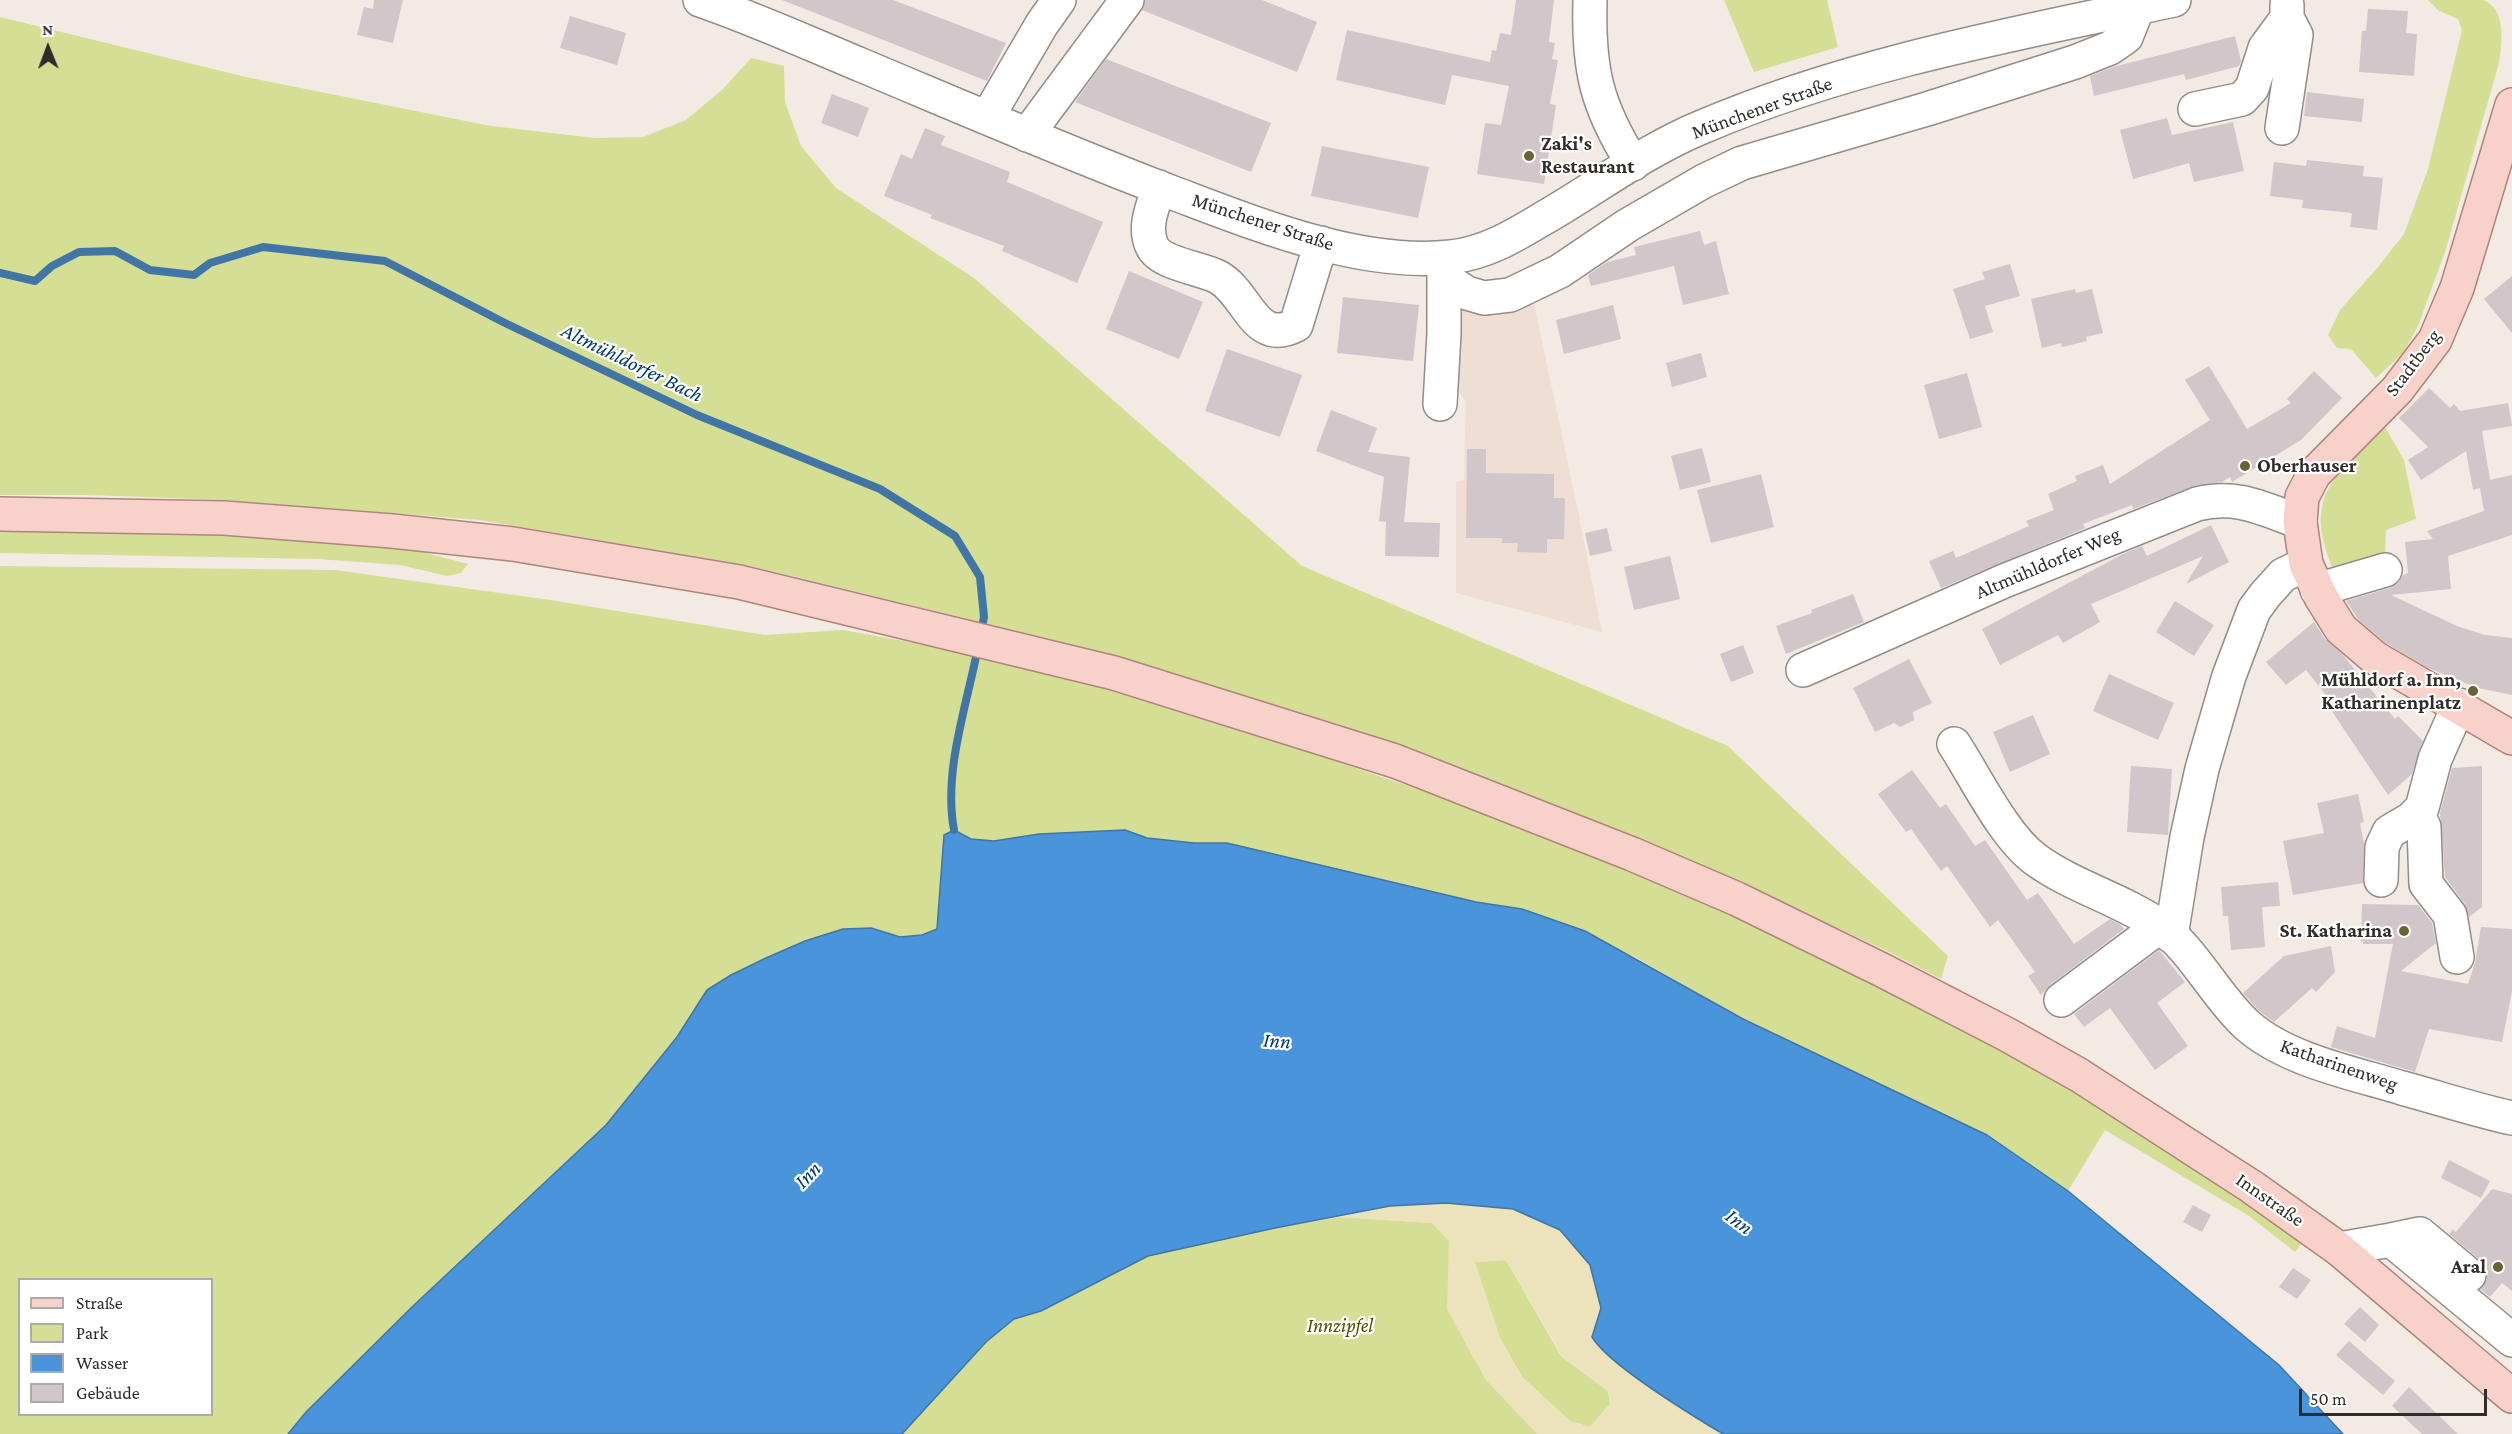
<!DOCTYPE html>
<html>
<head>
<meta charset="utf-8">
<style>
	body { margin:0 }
	#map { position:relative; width:2512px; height:1434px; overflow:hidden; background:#f3eae4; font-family:"Crimson Pro",serif }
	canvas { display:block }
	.legend { position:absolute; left:18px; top:1278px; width:195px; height:138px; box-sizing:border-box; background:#fff; border:2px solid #acaba9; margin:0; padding:8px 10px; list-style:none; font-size:18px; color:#2f2c29 }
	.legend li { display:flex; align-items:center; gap:12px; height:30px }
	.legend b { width:30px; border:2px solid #acaba9 }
	.north { position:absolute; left:18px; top:18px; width:60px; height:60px; -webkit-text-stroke:4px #fff; paint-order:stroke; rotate:359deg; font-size:16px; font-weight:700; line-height:24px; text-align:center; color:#2f2c29 }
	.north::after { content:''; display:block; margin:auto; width:21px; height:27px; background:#2f2c29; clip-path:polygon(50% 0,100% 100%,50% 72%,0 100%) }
	.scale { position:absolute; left:2299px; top:1389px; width:188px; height:27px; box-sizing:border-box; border:3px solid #2f2c29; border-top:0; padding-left:8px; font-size:18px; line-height:21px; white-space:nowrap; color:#2f2c29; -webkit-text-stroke:4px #fff; paint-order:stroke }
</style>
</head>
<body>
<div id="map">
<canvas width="2512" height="1434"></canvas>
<ul class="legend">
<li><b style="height:8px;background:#f8d2ca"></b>Straße</li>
<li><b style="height:16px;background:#d4df95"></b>Park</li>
<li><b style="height:16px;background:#4994db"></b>Wasser</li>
<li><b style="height:16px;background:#d1c6c9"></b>Gebäude</li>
</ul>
<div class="north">N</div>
<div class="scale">50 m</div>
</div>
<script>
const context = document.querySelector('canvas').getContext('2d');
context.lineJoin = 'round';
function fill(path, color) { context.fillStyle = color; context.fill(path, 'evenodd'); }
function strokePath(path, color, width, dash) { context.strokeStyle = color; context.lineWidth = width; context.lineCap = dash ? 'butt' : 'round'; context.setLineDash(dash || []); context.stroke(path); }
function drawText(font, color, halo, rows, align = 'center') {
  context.font = font + ' "Crimson Pro",serif'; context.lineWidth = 4.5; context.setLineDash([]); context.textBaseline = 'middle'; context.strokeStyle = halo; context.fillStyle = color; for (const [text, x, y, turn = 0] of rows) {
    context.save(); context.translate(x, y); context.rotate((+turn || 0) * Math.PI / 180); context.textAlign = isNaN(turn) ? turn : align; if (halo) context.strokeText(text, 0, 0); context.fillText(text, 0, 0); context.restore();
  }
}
fill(new Path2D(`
	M 1532,294 L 1578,511 L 1602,632 L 1456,593 L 1456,482 L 1464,480 L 1466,401 L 1459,393 L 1462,305 Z`), '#eeded4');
fill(new Path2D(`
	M 1724,0 L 1827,0 L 1838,47 L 1754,72 Z
	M 2428,0 L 2483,0 C 2507,9 2502,43 2499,63 L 2446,249 L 2418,326 L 2403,353 L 2376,378 L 2351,349 L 2337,348 L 2328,335 L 2340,310 L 2378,267 L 2404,234 L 2428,169 L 2462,30 L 2458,19 L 2439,11 Z
	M 0,17 L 246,77 L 491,126 L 595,138 L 643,137 L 686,120 L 723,89 L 751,58 L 784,66 L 785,102 L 801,146 L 836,188 L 974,278 L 1302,566 L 1728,746 L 1948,956 L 1941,979 L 1889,952 L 1719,873 L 1222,693 L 952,615 L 755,567 L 480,520 L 224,500 L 89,495 L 0,495 Z
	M 2385,427 L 2404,460 L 2416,519 L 2386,530 L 2385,557 L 2334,571 C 2301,495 2335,477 2385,427 Z
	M 0,530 L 191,533 L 330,539 L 415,550 L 468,564 L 461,573 L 447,576 L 400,565 L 318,559 L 0,553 Z
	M 0,566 L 335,570 L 550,600 L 765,635 L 843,630 L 976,654 L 1075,680 L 1320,756 L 1467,806 L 1702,899 L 1888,987 L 2049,1076 L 2113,1114 L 2211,1178 L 2302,1243 L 2295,1252 L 2249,1216 L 2105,1130 L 2068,1191 L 1987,1135 L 1743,1019 L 1635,957 L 1558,921 L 1522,909 L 1476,902 L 1227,843 L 1194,843 L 1147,838 L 1125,830 L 1039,834 L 994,841 L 971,839 L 954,831 L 941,886 L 937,929 L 922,935 L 900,937 L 871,928 L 805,941 L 731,975 L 707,990 L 677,1037 L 606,1125 L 413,1306 L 306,1412 L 288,1434 L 0,1434 ZM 20,1280 L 212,1280 L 212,1414 L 20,1414 Z
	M 1341,1217 L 1432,1223 L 1449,1241 L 1450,1267 L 1537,1434 L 902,1434 L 986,1342 L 1014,1319 L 1041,1311 L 1148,1256 L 1275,1228 Z
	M 1506,1260 L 1561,1356 L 1608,1391 L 1610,1404 L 1590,1427 L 1570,1421 L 1522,1377 L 1500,1338 L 1474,1262 Z`), '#d4df95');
fill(new Path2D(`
	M 1446,1203 L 1513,1209 L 1560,1230 L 1590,1264 L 1601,1308 L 1592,1337 C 1609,1367 1691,1413 1723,1434 L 1537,1434 L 1485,1379 L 1447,1309 L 1449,1241 L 1432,1223 L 1341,1217 L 1391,1206 ZM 1506,1260 L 1562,1356 L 1608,1391 L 1610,1404 L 1590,1427 L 1570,1421 L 1522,1377 L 1500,1338 L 1475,1262 Z`), '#ece3bd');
const water = new Path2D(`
	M 954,830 L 971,839 L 994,841 L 1039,834 L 1125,830 L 1147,838 L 1194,843 L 1227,843 L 1476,902 L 1522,909 L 1585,931 L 1743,1019 L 1987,1135 L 2068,1191 L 2279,1365 L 2343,1434 L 1723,1434 C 1693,1416 1608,1364 1592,1337 L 1601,1308 L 1590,1265 L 1560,1230 L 1513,1209 L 1446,1203 L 1390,1206 L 1275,1228 L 1148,1256 L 1041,1311 L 1014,1319 L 986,1342 L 902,1434 L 288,1434 L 306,1412 L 413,1306 L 606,1125 L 677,1037 L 707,990 L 731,975 L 766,958 L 805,941 L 843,929 L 871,928 L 900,937 L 922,935 L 937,929 L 944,835 Z`);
fill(water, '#4994db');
strokePath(water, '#4175a6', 1.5);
strokePath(new Path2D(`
	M 0,273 L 35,281 L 52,266 L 79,252 L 115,251 L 150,270 L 194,275 L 210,263 L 263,247 L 385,261 L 505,323 L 697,415 L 880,489 L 955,536 L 980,577 L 984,617 L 981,632
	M 954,830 C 943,771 967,705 978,647`), '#4175a6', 8);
fill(new Path2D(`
	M 374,0 L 403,0 L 393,43 L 357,35 L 364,7 L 373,9 Z
	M 782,0 L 893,0 L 1006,43 L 987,81 Z
	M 1145,0 L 1262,0 L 1317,22 L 1297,72 L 1142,10 Z
	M 1516,0 L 1554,0 L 1549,42 L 1555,43 L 1552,59 L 1558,60 L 1550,104 L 1556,105 L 1544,184 L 1477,174 L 1485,123 L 1501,125 L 1509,86 L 1452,75 L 1445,105 L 1336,80 L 1347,30 L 1490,62 L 1492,50 L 1496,51 L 1500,33 L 1511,35 Z
	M 2368,9 L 2408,11 L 2406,33 L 2417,34 L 2414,76 L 2359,72 L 2362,31 L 2366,31 Z
	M 570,16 L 626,33 L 617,65 L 560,48 Z
	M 2235,36 L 2241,61 L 2239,66 L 2186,80 L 2184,74 L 2094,96 L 2090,76 L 2113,67 Z
	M 1106,59 L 1271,123 L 1251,172 L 1075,102 Z
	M 2307,92 L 2364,99 L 2362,122 L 2304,116 Z
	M 832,94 L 869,108 L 858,137 L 821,123 Z
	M 2167,118 L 2172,135 L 2233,122 L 2244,171 L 2194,182 L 2189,163 L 2133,179 L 2120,130 Z
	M 925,128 L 945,136 L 941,145 L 1010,172 L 1007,182 L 1103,222 L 1077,283 L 1002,251 L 1004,246 L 930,218 L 932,215 L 884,196 L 901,154 L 912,159 Z
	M 1322,146 L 1429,167 L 1418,218 L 1311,196 Z
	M 2307,160 L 2364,166 L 2363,176 L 2383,178 L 2377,230 L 2350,227 L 2352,213 L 2302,208 L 2303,200 L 2270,196 L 2274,162 L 2306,166 Z
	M 1700,231 L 1704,245 L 1716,241 L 1729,294 L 1683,305 L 1674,266 L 1591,286 L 1588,275 L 1607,262 L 1636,255 L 1634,247 Z
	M 2010,264 L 2020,296 L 1985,306 L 1993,332 L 1970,339 L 1953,289 L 1985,279 L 1982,272 Z
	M 1129,271 L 1203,302 L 1179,359 L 1106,329 Z
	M 2512,276 L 2512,333 L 2484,299 Z
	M 2075,289 L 2076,293 L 2092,289 L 2103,333 L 2086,337 L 2087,341 L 2062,347 L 2061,343 L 2042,348 L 2031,299 Z
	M 1343,297 L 1419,305 L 1413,361 L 1337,353 Z
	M 1613,305 L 1621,339 L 1564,354 L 1556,320 Z
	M 1227,349 L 1302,375 L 1280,437 L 1205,411 Z
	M 1701,353 L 1707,377 L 1672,387 L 1666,363 Z
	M 2209,366 L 2247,429 L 2291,403 L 2287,399 L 2314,371 L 2342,398 L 2301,440 L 2232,482 L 2230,477 L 2222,482 L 2194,486 L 2133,509 L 2132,505 L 2083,524 L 2085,528 L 1941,588 L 1929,561 L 1953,551 L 1956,558 L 2029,526 L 2026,521 L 2054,510 L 2048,494 L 2077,481 L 2075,476 L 2103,465 L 2110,484 L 2210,420 L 2185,380 Z
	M 1967,373 L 1982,427 L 1939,439 L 1924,385 Z
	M 2429,388 L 2450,408 L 2454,404 L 2460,411 L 2508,403 L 2512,426 L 2482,431 L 2490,480 L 2512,475 L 2512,535 L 2448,556 L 2451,589 L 2391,595 L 2457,626 L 2485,635 L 2512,638 L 2512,695 L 2478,688 L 2428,668 L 2386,643 L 2359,620 L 2346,601 L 2390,588 L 2398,583 L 2403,575 L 2408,573 L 2405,542 L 2433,539 L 2427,531 L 2484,511 L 2480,488 L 2473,490 L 2466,451 L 2421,480 L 2408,460 L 2428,447 L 2399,418 Z
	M 1331,410 L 1377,428 L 1368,452 L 1410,457 L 1404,522 L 1440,523 L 1439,557 L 1385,556 L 1386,522 L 1379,521 L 1384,477 L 1316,451 Z
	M 1702,448 L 1711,482 L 1680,490 L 1671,456 Z
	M 1467,449 L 1486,449 L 1486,473 L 1554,474 L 1554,498 L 1565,498 L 1564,539 L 1547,539 L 1547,553 L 1517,552 L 1518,543 L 1502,543 L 1502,538 L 1466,538 Z
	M 1761,474 L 1774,527 L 1711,543 L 1697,490 Z
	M 2211,525 L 2229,562 L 2186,584 L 2203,556 L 2091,604 L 2100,622 L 2063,643 L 2058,635 L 2000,665 L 1982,629 L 2123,554 L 2142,546 L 2147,556 Z
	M 1607,528 L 1612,551 L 1590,556 L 1585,533 Z
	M 1670,556 L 1680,599 L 1634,610 L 1624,567 Z
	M 1853,594 L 1864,622 L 1786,654 L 1776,626 L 1812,613 L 1811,610 Z
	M 2175,601 L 2214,625 L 2194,656 L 2156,632 Z
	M 2314,622 L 2325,639 L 2343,655 L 2395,719 L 2398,716 L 2423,741 L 2412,774 L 2388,795 L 2327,704 L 2330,700 L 2306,670 L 2286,685 L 2266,662 Z
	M 1743,645 L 1754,673 L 1731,682 L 1720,654 Z
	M 1909,659 L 1932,703 L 1913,712 L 1914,720 L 1900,727 L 1894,723 L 1875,732 L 1853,688 Z
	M 2109,674 L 2174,703 L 2158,740 L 2093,711 Z
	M 2033,715 L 2050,754 L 2010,772 L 1993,732 Z
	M 2131,766 L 2172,769 L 2168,835 L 2127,832 Z
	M 2482,766 L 2482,907 L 2469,917 L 2465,904 L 2445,877 L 2440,813 L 2452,768 Z
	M 1912,770 L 1940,808 L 1946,804 L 1975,846 L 1985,840 L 2027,900 L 2038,893 L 2074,944 L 2110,919 L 2121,925 L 2124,929 L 2050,985 L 2041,995 L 2028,976 L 2035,972 L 1998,920 L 1990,927 L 1947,866 L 1941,871 L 1911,829 L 1906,832 L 1878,794 Z
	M 2358,794 L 2364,822 L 2360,823 L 2364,844 L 2363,883 L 2293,895 L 2283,841 L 2324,833 L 2317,803 Z
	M 2278,882 L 2280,906 L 2262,907 L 2265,947 L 2231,950 L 2228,916 L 2223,916 L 2221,887 Z
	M 2362,904 L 2418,905 L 2432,923 L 2436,943 L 2401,971 L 2468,984 L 2475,963 L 2481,927 L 2512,929 L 2512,991 L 2502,1042 L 2429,1029 L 2415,1072 L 2331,1047 L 2337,1026 L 2375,1038 L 2393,944 L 2363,944 L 2364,940 L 2361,943 Z
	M 2331,946 L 2335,972 L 2316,992 L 2312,988 L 2274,1022 L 2259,1011 L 2243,993 L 2284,956 Z
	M 2159,950 L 2185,982 L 2157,1003 L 2188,1046 L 2155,1070 L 2110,1008 L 2084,1027 L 2074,1014 Z
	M 2449,1160 L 2490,1181 L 2481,1198 L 2441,1178 Z
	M 2492,1189 L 2512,1194 L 2512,1291 L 2502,1283 L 2490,1297 L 2480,1289 L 2487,1279 L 2486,1268 L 2481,1261 L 2449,1234 L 2453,1229 L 2456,1232 Z
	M 2193,1205 L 2211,1215 L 2202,1232 L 2183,1222 Z
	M 2293,1268 L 2311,1280 L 2297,1299 L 2279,1287 Z
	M 2360,1307 L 2379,1325 L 2365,1342 L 2344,1324 Z
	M 2349,1341 L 2395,1381 L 2383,1395 L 2336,1355 Z
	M 2409,1387 L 2458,1434 L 2422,1434 L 2392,1406 Z`), '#d1c6c9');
const minor = new Path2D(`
	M 700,0 C 755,19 808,43 861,65 C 966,109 1070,154 1176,194 C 1258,225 1362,267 1451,257 C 1486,253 1514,236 1544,218 C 1596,188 1646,150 1702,127 C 1849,64 2018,33 2174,0
	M 1590,0 C 1588,69 1596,105 1633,164
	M 2195,109 L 2242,99 L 2252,88 L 2265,48 L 2287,18
	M 987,118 L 1042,24 L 1059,0
	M 2282,128 L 2296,35 L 2287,18 L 2287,5
	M 1027,135 L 1127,0
	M 1159,187 C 1153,206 1143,227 1152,246 C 1160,264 1201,268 1218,277 C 1248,293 1254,347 1296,325 L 1321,243
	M 1444,278 L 1467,293 L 1484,298 L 1510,295 L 1560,271 L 1628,225 L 1704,181 L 1742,163 L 1927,109 L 2075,62 L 2110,48 L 2126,37 L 2138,7
	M 1440,404 L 1444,333 L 1444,262
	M 2317,590 L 2385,570
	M 1803,670 L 2004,581 L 2197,504 C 2237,494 2263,509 2300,522
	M 1954,744 C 1976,778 2004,836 2035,859 C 2073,887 2121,899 2160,926 C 2193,949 2216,997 2247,1025 C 2286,1060 2353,1073 2402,1088 C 2439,1098 2475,1110 2512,1118
	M 2417,813 L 2424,827 L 2426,884 L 2450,915 L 2457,957
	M 2381,880 L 2382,847 L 2389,832 L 2411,819 L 2422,808 L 2435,759 L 2459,705
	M 2171,936 L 2187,837 L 2202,769 L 2229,676 L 2254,610 L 2265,595 L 2283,575 L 2306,564
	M 2061,1000 L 2160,926
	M 2391,1240 L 2420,1234 L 2469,1275
	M 2339,1249 L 2391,1240 L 2512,1340`);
const major = new Path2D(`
	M 2512,105 L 2457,288 L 2435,340 L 2397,390 L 2314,474 L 2302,497 L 2300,522 L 2306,564 L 2321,597 L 2341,629 L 2375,658 L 2512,738
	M 0,514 L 224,518 L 392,531 L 513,544 L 739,582 L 1114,673 L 1395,761 L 1632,854 L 1737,899 L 1882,970 L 2006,1034 L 2079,1075 L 2252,1187 L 2339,1249 L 2512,1396`);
strokePath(minor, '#948c87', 36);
strokePath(major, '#ae847b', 36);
strokePath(minor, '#fff', 33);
strokePath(major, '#f8d2ca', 33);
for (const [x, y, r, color] of [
	[1529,156,6,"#676431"],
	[2245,466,6,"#676431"],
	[2473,691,6,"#676431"],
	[2404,931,6,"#676431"],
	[2498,1267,6,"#676431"]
]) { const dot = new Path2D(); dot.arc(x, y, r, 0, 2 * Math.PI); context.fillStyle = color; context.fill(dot); strokePath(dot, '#fff', 2); }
drawText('20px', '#2f2c29', '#fff', [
	["Münchener Straße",1762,108,-20],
	["Münchener Straße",1263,222,18],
	["Stadtberg",2413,363,-53],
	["Altmühldorfer Weg",2048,563,-23],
	["Katharinenweg",2339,1065,19],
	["Innstraße",2270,1200,35]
]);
drawText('bold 20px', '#2f2c29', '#fff', [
	["Zaki's",1541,144,"left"],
	["Restaurant",1541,167,"left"],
	["Oberhauser",2257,466,"left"],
	["Mühldorf a. Inn,",2461,680],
	["Katharinenplatz",2461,703],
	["St. Katharina",2392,931],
	["Aral",2486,1267]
], 'right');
drawText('italic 20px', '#4c5300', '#fff', [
	["Innzipfel",1340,1326]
]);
drawText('italic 21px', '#003b68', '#fff', [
	["Altmühldorfer Bach",632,363,26],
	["Inn",1277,1041,4],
	["Inn",808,1175,-46],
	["Inn",1739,1222,37]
]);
</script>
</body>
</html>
